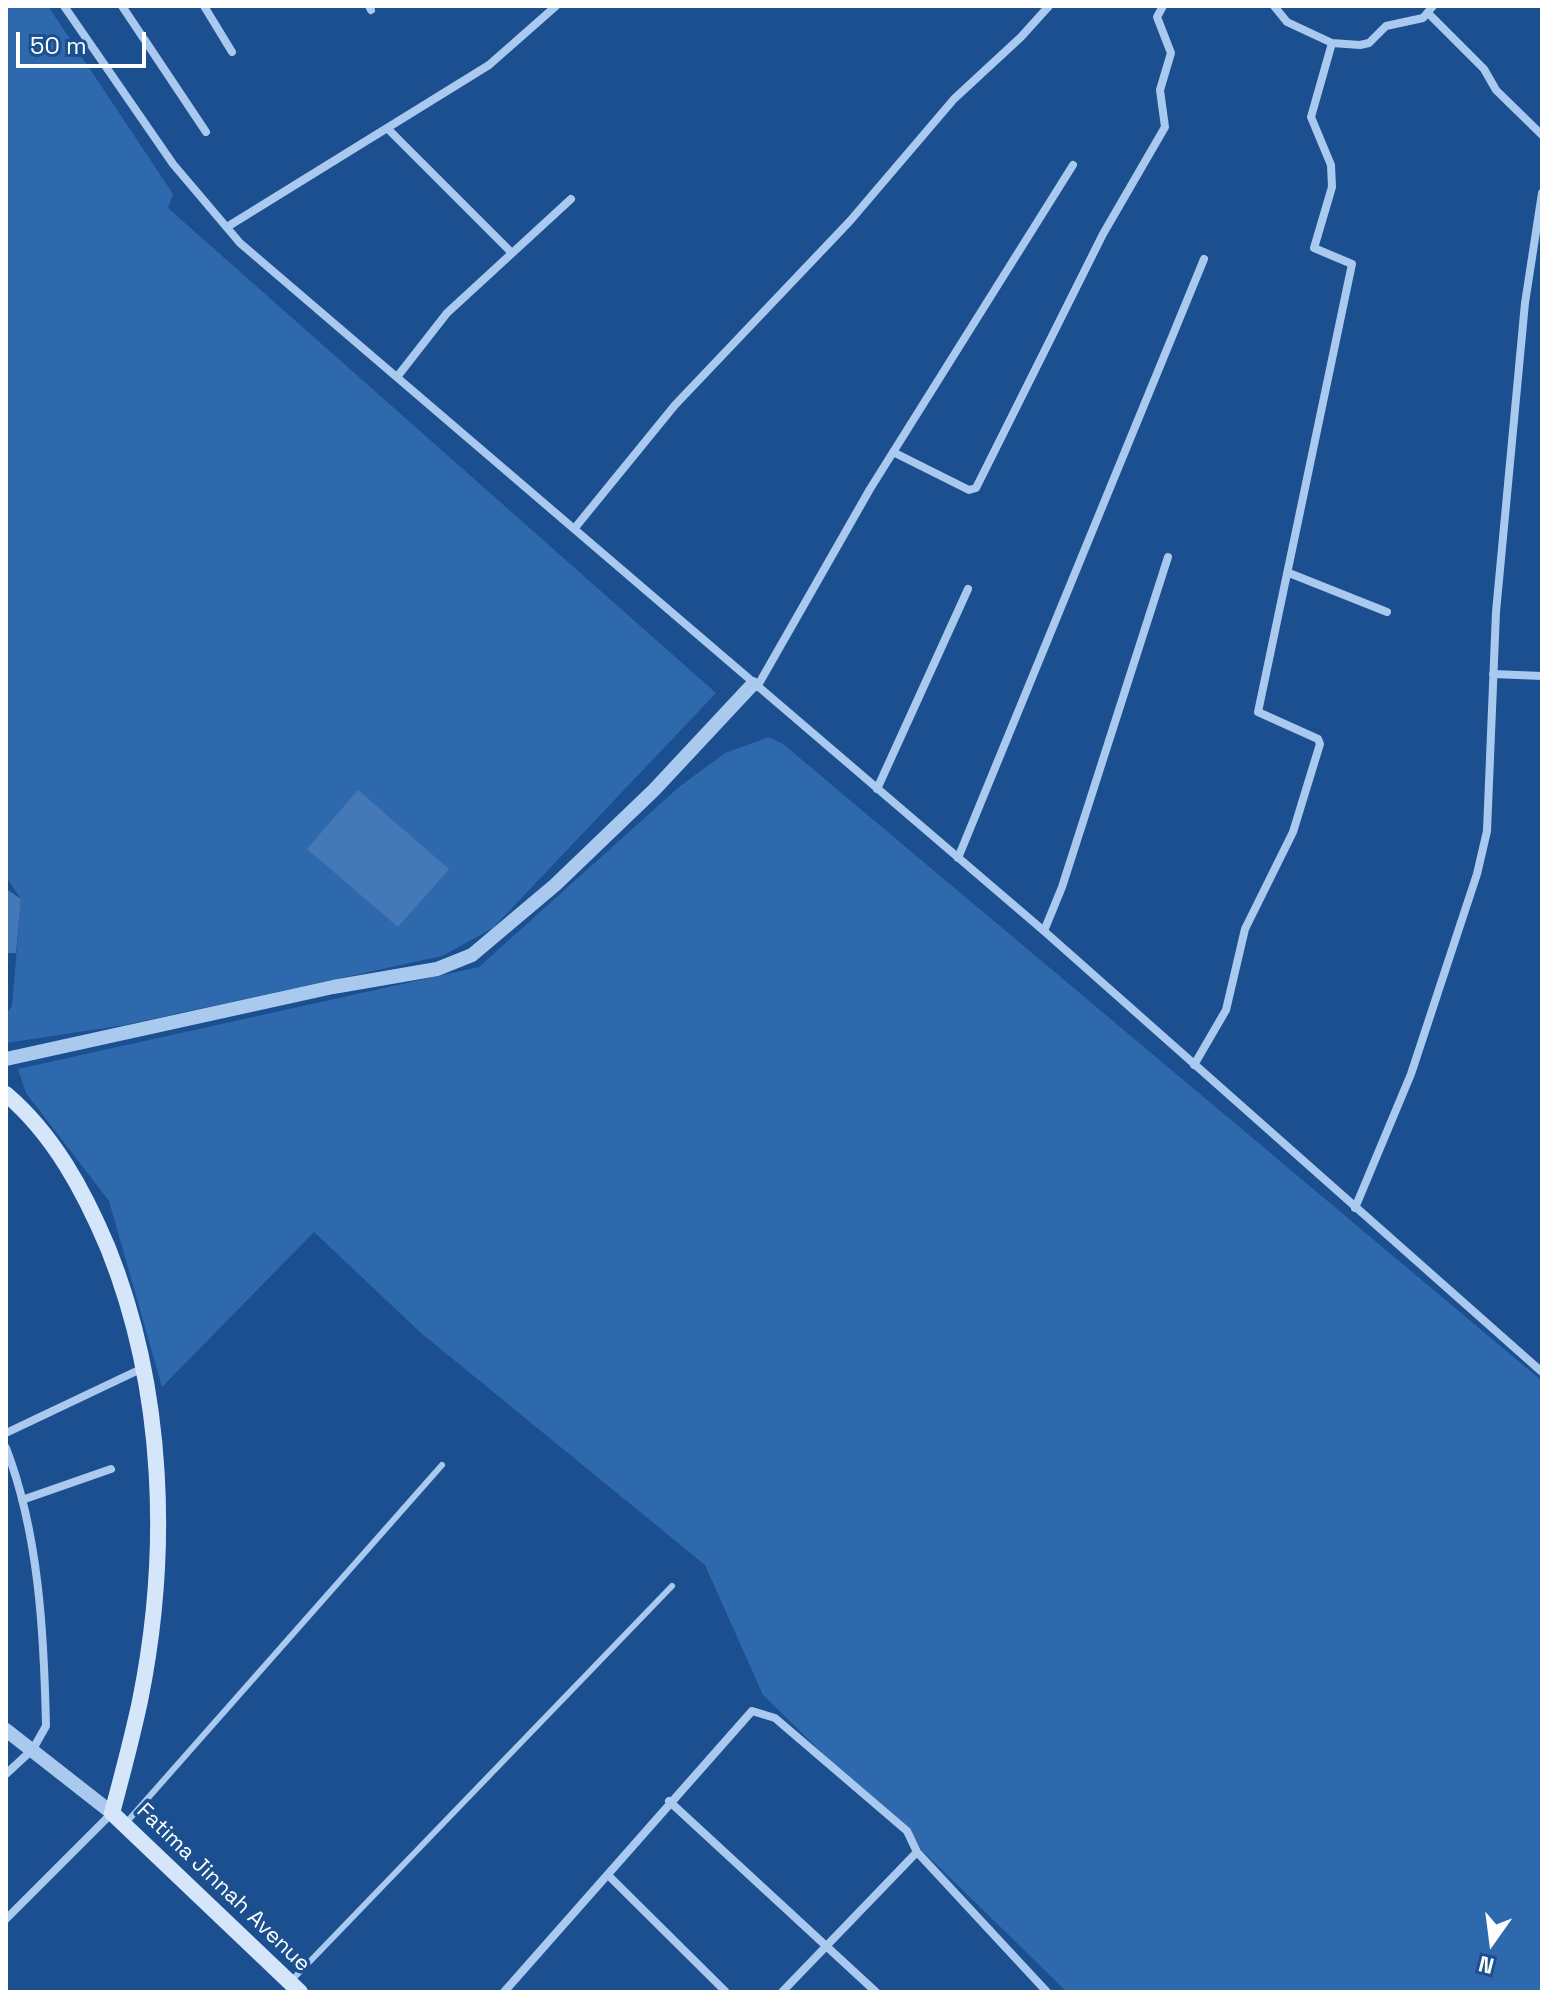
<!DOCTYPE html>
<html>
<head>
<meta charset="utf-8">
<style>
	body { margin:0 }
	#map { position:relative; width:1548px; height:1998px; overflow:hidden; background:#1b4f8f; font-family:"Space Grotesk",sans-serif }
	canvas { display:block }
	.frame { position:absolute; inset:0; border:8px solid #fff; pointer-events:none }
	.north { position:absolute; left:1452px; top:1902px; width:80px; height:80px; -webkit-text-stroke:6px #1b4f8f; paint-order:stroke; rotate:194deg; font-size:22px; font-weight:700; line-height:32px; text-align:center; color:#fff }
	.north::after { content:''; display:block; margin:auto; width:28px; height:36px; background:#fff; clip-path:polygon(50% 0,100% 100%,50% 72%,0 100%) }
	.scale { position:absolute; left:16px; top:32px; width:130px; height:36px; box-sizing:border-box; border:4px solid #fff; border-top:0; padding-left:10px; font-size:24px; line-height:28px; white-space:nowrap; color:#fff; -webkit-text-stroke:6px #1b4f8f; paint-order:stroke }
</style>
</head>
<body>
<div id="map">
<canvas width="1548" height="1998"></canvas>
<div class="frame"></div>
<div class="north">N</div>
<div class="scale">50 m</div>
</div>
<script>
const context = document.querySelector('canvas').getContext('2d');
context.lineJoin = 'round';
function fill(path, color) { context.fillStyle = color; context.fill(path, 'evenodd'); }
function strokePath(path, color, width, dash) { context.strokeStyle = color; context.lineWidth = width; context.lineCap = dash ? 'butt' : 'round'; context.setLineDash(dash || []); context.stroke(path); }
function drawText(font, color, halo, rows, align = 'center') {
  context.font = font + ' "Space Grotesk",sans-serif'; context.lineWidth = 7; context.setLineDash([]); context.textBaseline = 'middle'; context.strokeStyle = halo; context.fillStyle = color; for (const [text, x, y, turn = 0] of rows) {
    context.save(); context.translate(x, y); context.rotate((+turn || 0) * Math.PI / 180); context.textAlign = isNaN(turn) ? turn : align; if (halo) context.strokeText(text, 0, 0); context.fillText(text, 0, 0); context.restore();
  }
}
fill(new Path2D(`
	M 6,6 L 48,6 L 173,194 L 168,208 L 716,693 L 493,928 L 442,956 L 125,1025 L 6,1043 L 6,1014 L 12,1006 L 21,899 L 6,877 Z
	M 769,737 L 783,744 L 1542,1381 L 1542,1992 L 1067,1992 L 763,1695 L 705,1565 L 421,1333 L 314,1232 L 162,1387 L 109,1201 L 26,1093 L 18,1069 L 479,967 L 679,787 L 725,753 Z`), '#2e69ad');
fill(new Path2D(`
	M 358,790 L 449,869 L 398,927 L 307,849 Z
	M 6,889 L 21,899 L 16,953 L 6,953 Z`), '#4478b7');
strokePath(new Path2D(`
	M 125,1824 L 442,1465
	M 291,1981 L 672,1586`), '#a9c9ee', 6);
strokePath(new Path2D(`
	M 64,6 L 173,164 L 240,243 L 1044,931 L 1542,1372
	M 122,6 L 206,132
	M 204,6 L 232,52
	M 369,6 L 371,10
	M 1274,6 L 1287,22 L 1332,43 L 1360,45 L 1369,43 L 1386,26 L 1423,18 L 1433,6
	M 1428,13 L 1484,69 L 1496,90 L 1542,135
	M 387,128 L 511,252
	M 227,227 L 489,65 L 556,6
	M 397,377 L 447,313 L 571,199
	M 893,452 L 969,490 L 976,488 L 1103,234 L 1165,127 L 1160,90 L 1171,53 L 1157,17 L 1163,6
	M 574,529 L 675,405 L 850,221 L 954,99 L 1021,37 L 1049,6
	M 1289,573 L 1387,612
	M 1493,674 L 1542,676
	M 757,687 L 870,489 L 1073,165
	M 877,789 L 968,589
	M 958,858 L 1204,259
	M 1044,931 L 1062,887 L 1168,557
	M 1194,1065 L 1226,1010 L 1245,929 L 1293,832 L 1320,744 L 1318,739 L 1258,712 L 1352,264 L 1314,248 L 1332,187 L 1331,165 L 1311,117 L 1332,43
	M 1355,1208 L 1411,1074 L 1477,874 L 1487,831 L 1496,612 L 1525,303 L 1542,193
	M 6,1433 L 143,1368
	M 6,1448 C 39,1534 44,1634 46,1726 L 33,1749 L 6,1774
	M 22,1500 L 111,1469
	M 669,1801 L 876,1992
	M 608,1875 L 726,1992
	M 6,1919 L 112,1813
	M 504,1992 L 752,1711 L 775,1718 L 907,1831 L 917,1852 L 1047,1992
	M 782,1992 L 917,1852`), '#a9c9ee', 8);
strokePath(new Path2D(`
	M 6,1059 L 333,987 L 437,969 L 472,955 L 555,885 L 654,790 L 753,684
	M 6,1730 L 112,1813`), '#a9c9ee', 14);
strokePath(new Path2D(`
	M 6,1094 C 54,1135 84,1191 108,1248 C 165,1390 170,1553 140,1701 C 132,1738 122,1776 112,1813 L 300,1992`), '#d6e6fa', 16);
drawText('22px', '#fff', '#1b4f8f', [
	["Fatima Jinnah Avenue",223,1888,44]
]);
</script>
</body>
</html>
